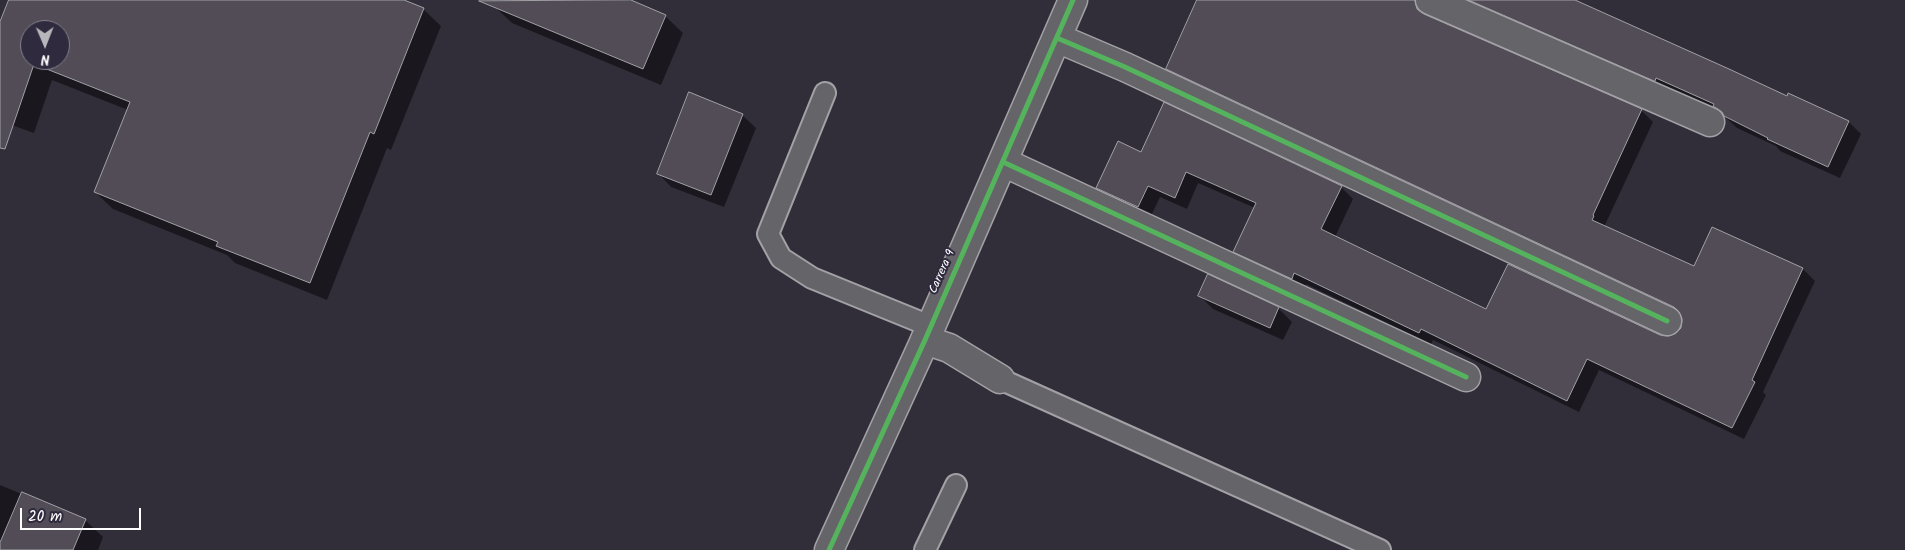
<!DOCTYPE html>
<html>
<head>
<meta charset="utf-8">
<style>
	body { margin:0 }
	#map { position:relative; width:1905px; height:550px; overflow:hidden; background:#312e39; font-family:Kalam,sans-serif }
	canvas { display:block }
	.north { position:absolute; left:20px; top:20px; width:50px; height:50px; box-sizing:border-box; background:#2f2a3d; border:1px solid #827f8b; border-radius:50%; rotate:179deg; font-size:14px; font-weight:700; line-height:20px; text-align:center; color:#fff }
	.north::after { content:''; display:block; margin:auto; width:18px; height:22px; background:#b7b6ba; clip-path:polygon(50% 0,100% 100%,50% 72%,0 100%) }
	.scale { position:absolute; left:20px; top:508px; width:121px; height:22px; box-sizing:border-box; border:2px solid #fff; border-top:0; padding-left:6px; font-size:15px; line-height:18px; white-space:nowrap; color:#fff; -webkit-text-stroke:4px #2f2a3d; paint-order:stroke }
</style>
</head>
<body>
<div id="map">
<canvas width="1905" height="550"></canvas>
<div class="north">N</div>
<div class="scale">20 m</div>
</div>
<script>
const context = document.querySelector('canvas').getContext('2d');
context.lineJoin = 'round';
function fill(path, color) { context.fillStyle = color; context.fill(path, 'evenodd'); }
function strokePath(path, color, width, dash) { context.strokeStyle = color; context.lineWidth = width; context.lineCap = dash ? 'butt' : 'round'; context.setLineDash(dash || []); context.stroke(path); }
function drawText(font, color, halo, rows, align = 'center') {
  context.font = font + ' Kalam,sans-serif'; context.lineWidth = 4; context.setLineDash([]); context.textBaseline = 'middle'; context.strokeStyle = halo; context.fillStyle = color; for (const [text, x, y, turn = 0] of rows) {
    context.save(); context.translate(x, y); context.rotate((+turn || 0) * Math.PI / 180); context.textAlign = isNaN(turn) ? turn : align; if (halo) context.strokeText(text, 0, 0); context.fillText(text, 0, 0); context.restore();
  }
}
fill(new Path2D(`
	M 10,0 L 400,0 L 423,9 L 441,26 L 391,150 L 387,148 L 327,300 L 235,263 L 227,255 L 113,209 L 95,192 L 128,110 L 52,80 L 34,133 L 0,121 L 0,26 ZM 30,30 L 60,30 L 60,60 L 30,60 Z
	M 497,0 L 628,0 L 665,16 L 683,33 L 661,85 L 512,23 L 494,6 Z
	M 1251,0 L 1432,0 L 1427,6 L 1426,15 L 1641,110 L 1653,122 L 1604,227 L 1695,267 L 1713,229 L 1803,269 L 1815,281 L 1763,392 L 1766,395 L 1744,439 L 1599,370 L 1579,412 L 1433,340 L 1431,344 L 1306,284 L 1304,290 L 1246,263 L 1234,251 L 1255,208 L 1198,183 L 1187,209 L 1160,197 L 1150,218 L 1110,200 L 1098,188 L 1142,153 L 1341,187 L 1353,199 L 1335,237 L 1487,311 L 1669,338 L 1677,335 L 1682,328 L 1683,316 L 1179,81 L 1168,69 Z
	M 1456,0 L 1573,0 L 1787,98 L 1789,95 L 1849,122 L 1861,134 L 1840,178 L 1780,151 L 1776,146 L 1737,128 L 1721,113 Z
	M 742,115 L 756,128 L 724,207 L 671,187 L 658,173 Z
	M 1200,296 L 1278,308 L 1292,322 L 1283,340 L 1213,309 Z
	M 0,485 L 85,520 L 103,537 L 98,550 L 0,550 Z`), '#0007');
const building = new Path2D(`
	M 9,0 L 404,0 L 424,8 L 374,134 L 370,132 L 310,283 L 216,246 L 218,242 L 94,192 L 130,102 L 34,64 L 5,149 L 0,148 L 0,22 ZM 30,30 L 60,30 L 60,60 L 30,60 Z
	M 631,0 L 666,15 L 643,69 L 479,1 Z
	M 1197,0 L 1415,0 L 1417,9 L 1424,14 L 1642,109 L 1593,215 L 1594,216 L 1592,220 L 1694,266 L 1712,227 L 1803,268 L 1752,380 L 1755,382 L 1732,428 L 1587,359 L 1567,401 L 1421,329 L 1419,333 L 1294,273 L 1292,279 L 1233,252 L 1256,203 L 1186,172 L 1175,198 L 1148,186 L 1138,207 L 1096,188 L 1118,141 L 1141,152 L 1164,102 L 1342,186 L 1321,229 L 1486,309 L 1508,264 L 1660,335 L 1669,336 L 1676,333 L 1681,328 L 1682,319 L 1679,312 L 1674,307 L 1166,69 Z
	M 1469,0 L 1575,0 L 1729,69 L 1787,96 L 1788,93 L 1849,121 L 1828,167 L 1767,139 L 1768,138 L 1724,116 L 1722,112 L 1713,106 L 1714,104 L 1656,78 L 1655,81 Z
	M 689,92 L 743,114 L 711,195 L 657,174 Z
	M 1208,274 L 1279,307 L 1270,328 L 1198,296 Z
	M 22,492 L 86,519 L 73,550 L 0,550 L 0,543 Z`);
fill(building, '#514c55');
strokePath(building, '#a2a1a6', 1);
const lane = new Path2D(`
	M 825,93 L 768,234 L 781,258 L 812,278 L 930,326
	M 1000,379 L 1380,550
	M 925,550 L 956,485`);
const street = new Path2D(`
	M 1430,0 L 1710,122
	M 1057,38 L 1125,67 L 1667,321
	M 1003,162 L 1466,377
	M 925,340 L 949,348 L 1000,379`);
const secondary = new Path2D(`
	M 829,550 L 925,340 L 1073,0`);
strokePath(lane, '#a2a1a6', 24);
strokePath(street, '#a2a1a6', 31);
strokePath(secondary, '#a2a1a6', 31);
strokePath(lane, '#656469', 20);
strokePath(street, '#656469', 28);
strokePath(secondary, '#656469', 28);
strokePath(new Path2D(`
	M 1057,38 L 1125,67 L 1667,321
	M 1003,162 L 1466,377
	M 829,550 L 925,340 L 1073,0`), '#56b35d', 5);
drawText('12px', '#fff', '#2f2a3d', [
	["Carrera 9",943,272,-66]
]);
</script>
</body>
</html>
